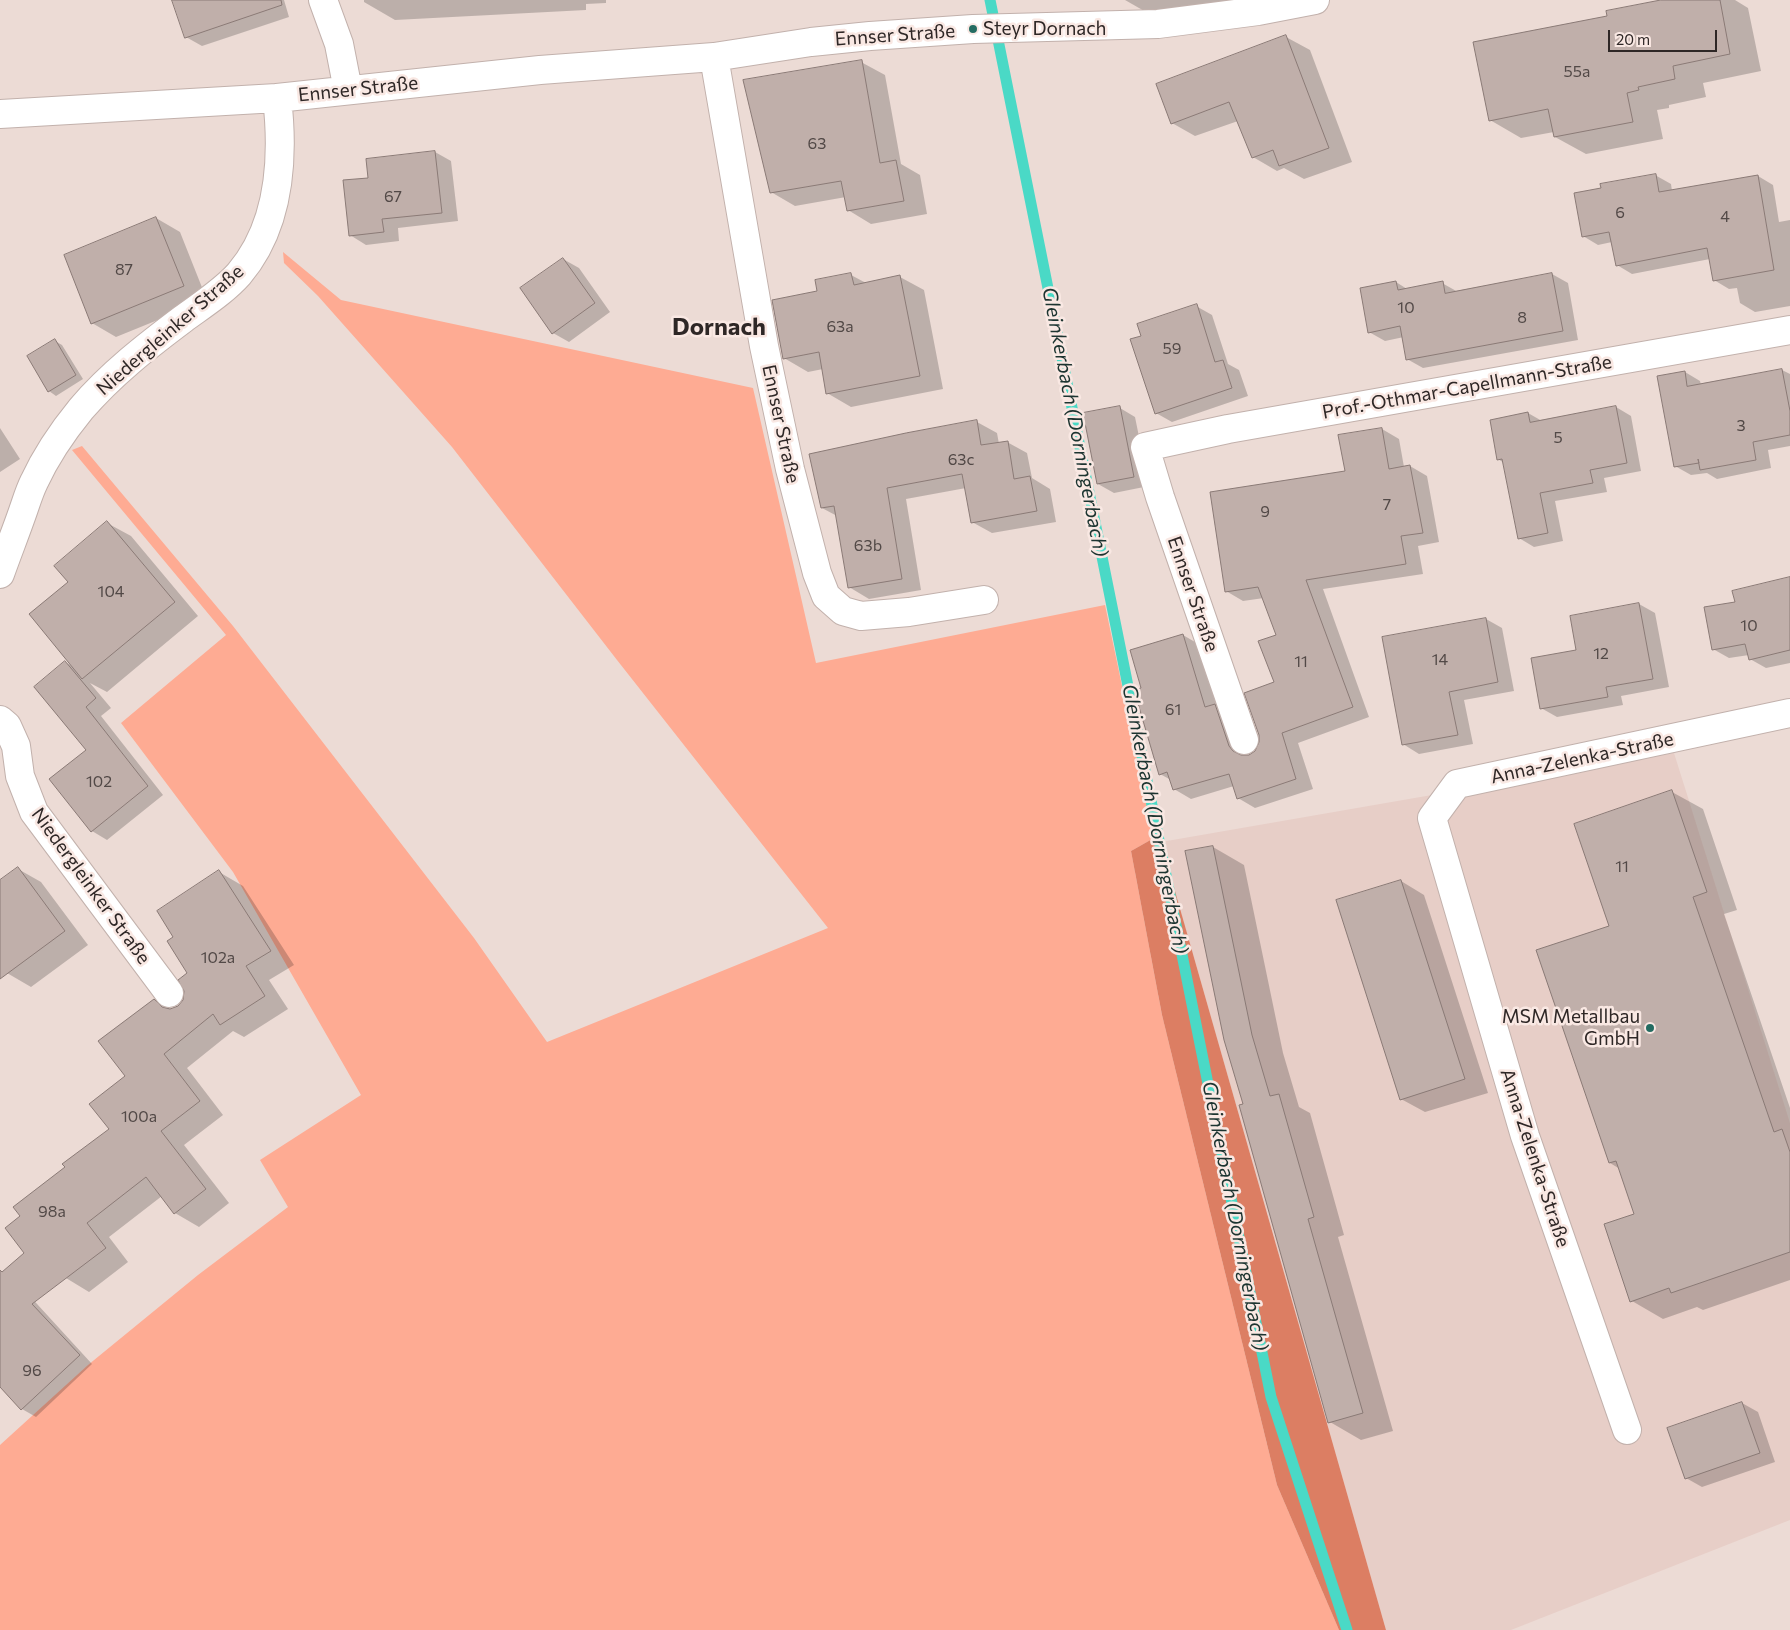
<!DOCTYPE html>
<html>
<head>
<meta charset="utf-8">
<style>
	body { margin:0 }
	#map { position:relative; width:1790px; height:1630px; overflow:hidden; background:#ecdbd5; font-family:Commissioner,sans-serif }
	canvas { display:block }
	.scale { position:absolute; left:1608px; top:30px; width:109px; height:22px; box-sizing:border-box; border:2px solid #2e2726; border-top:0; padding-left:6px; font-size:15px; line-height:18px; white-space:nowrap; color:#2e2726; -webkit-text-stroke:4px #f9e8e3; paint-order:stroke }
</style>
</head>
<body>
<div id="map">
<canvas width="1790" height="1630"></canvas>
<div class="scale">20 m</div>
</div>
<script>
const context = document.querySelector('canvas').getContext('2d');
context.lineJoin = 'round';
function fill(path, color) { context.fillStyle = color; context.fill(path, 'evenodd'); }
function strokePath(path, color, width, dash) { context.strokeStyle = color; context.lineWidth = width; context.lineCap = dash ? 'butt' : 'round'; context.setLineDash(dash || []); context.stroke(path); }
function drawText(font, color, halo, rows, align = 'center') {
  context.font = font + ' Commissioner,sans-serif'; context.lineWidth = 5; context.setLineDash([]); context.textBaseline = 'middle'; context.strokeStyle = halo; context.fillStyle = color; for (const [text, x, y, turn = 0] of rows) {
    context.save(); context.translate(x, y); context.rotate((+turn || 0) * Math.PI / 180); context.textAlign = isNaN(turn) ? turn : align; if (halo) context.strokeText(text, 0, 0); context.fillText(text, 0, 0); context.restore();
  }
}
fill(new Path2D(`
	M 1674,753 L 1790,1123 L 1790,1520 L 1511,1630 L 1386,1630 L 1161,842 Z`), '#e7cec7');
fill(new Path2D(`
	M 283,252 L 341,300 L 753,388 L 816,663 L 1105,605 L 1154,838 L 1131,851 L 1162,1015 L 1277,1485 L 1339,1630 L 0,1630 L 0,1445 L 88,1365 L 198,1275 L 288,1207 L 260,1160 L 361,1095 L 233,872 L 121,723 L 226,635 L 72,450 L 82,446 L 233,626 L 474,938 L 547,1042 L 828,928 L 617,660 L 452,447 L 318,296 L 284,263 Z`), '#feab93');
fill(new Path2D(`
	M 1154,838 L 1161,842 L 1386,1630 L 1339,1630 L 1277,1485 L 1162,1015 L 1131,851 Z`), '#dc7e63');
fill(new Path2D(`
	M 174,0 L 284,0 L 289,17 L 202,46 L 186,37 Z
	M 364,0 L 606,0 L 606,3 L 586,4 L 586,10 L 395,20 L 364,2 Z
	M 1125,0 L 1232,0 L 1146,12 Z
	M 1667,0 L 1735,0 L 1748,8 L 1761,71 L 1703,83 L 1706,97 L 1669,105 L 1669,108 L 1657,110 L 1663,139 L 1586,154 L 1555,137 L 1554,132 L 1521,138 L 1490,120 L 1608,17 Z
	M 1286,37 L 1310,50 L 1352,162 L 1304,179 L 1284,168 L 1277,171 L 1253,157 L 1238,121 L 1195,136 L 1172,123 Z
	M 861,62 L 885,75 L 901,164 L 920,175 L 927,214 L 871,224 L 848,210 L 846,197 L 795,206 L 771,192 Z
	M 435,152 L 451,161 L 458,221 L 398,228 L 399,241 L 366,245 L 350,235 L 369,179 L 367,160 Z
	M 1655,175 L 1671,184 L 1672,191 L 1758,176 L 1773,185 L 1779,222 L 1790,220 L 1790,306 L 1755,312 L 1740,303 L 1737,288 L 1729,289 L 1714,280 L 1710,259 L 1632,274 L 1617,265 L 1612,242 L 1598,245 L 1583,236 Z
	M 156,218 L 180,232 L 207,300 L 116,337 L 92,323 Z
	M 563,259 L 579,268 L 610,312 L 569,342 L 553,333 Z
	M 1552,274 L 1568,283 L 1578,340 L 1423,368 L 1407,359 L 1404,337 L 1385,341 L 1369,332 L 1396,282 L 1407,289 L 1442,283 L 1458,292 Z
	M 851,275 L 866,283 L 900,277 L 924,290 L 943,389 L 851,407 L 827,393 L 823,369 L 808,372 L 784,358 L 819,292 Z
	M 1196,306 L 1212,315 L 1228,364 L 1239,370 L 1248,396 L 1172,422 L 1156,413 L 1143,336 Z
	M 55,341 L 62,345 L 83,379 L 56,396 L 49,391 Z
	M 1782,370 L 1790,374 L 1790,446 L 1768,450 L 1771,468 L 1717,479 L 1707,473 L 1691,475 L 1675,466 L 1685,372 L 1700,381 L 1701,385 Z
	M 1616,407 L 1631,416 L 1641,471 L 1604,478 L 1607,492 L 1555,501 L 1563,541 L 1534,547 L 1519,538 L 1504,463 L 1498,459 L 1528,413 L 1542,421 Z
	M 1120,408 L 1135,417 L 1149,486 L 1114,493 L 1098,484 Z
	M 977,422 L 997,433 L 999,444 L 1007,442 L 1027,453 L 1032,478 L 1050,489 L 1056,522 L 992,533 L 972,522 L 966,488 L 906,499 L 921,590 L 869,599 L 849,587 L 837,516 L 822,508 Z
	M 0,428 L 20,459 L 0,472 Z
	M 1382,429 L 1399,439 L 1404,467 L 1410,466 L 1427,476 L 1439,542 L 1418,546 L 1423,574 L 1323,589 L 1369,717 L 1298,743 L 1313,789 L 1255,808 L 1238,798 L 1234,786 L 1191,799 L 1174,789 L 1171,780 L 1160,774 L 1183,635 L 1200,645 L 1232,715 L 1246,756 L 1250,756 L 1256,751 L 1275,683 L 1278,636 L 1264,598 L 1243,601 L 1226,591 L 1347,472 Z
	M 107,523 L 131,536 L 198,616 L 107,692 L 90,683 L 111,708 L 101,716 L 163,795 L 107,840 L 92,831 L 88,750 L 65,662 L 74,667 L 70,582 Z
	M 1790,578 L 1790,663 L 1766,668 L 1750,659 L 1749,655 L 1729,658 L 1713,649 L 1737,603 Z
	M 1639,604 L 1655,613 L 1669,687 L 1621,696 L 1623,705 L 1557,717 L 1541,708 L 1577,651 Z
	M 1486,619 L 1502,628 L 1514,691 L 1464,700 L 1473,744 L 1419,754 L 1403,744 L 1383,638 Z
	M 1672,792 L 1703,809 L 1737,910 L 1724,914 L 1790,1108 L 1790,1280 L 1703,1310 L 1697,1307 L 1663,1319 L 1632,1301 L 1635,1215 L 1620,1169 L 1610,1163 L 1611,927 Z
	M 1213,847 L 1244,865 L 1283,1053 L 1299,1107 L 1310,1113 L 1344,1235 L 1338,1237 L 1393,1431 L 1361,1440 L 1330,1422 L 1245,1105 Z
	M 18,869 L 41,882 L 88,945 L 31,987 L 7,973 L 0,963 L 0,882 Z
	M 219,872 L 243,886 L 294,965 L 269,980 L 288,1009 L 244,1037 L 233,1031 L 187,1068 L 223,1115 L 184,1145 L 229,1203 L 199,1227 L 175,1213 L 162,1196 L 109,1237 L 128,1262 L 89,1292 L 66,1278 L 111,1129 L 154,1000 L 171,1010 L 179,1007 L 184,1000 L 189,973 L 174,938 Z
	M 1401,881 L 1424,895 L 1488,1093 L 1425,1112 L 1401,1099 Z
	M 0,1276 L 16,1281 L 92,1364 L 36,1417 L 22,1409 L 0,1385 Z
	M 1742,1403 L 1758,1412 L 1775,1462 L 1702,1487 L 1686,1478 Z`), '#0003');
strokePath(new Path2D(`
	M 990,0 L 1271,1397 L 1347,1630`), '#4ad9c6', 11);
const building = new Path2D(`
	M 172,0 L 281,0 L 282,5 L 185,38 Z
	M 1661,0 L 1720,0 L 1730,54 L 1673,66 L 1675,79 L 1638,87 L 1639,90 L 1627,93 L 1633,122 L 1554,137 L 1548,109 L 1489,121 L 1473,42 L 1607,16 L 1606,11 Z
	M 1286,35 L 1329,148 L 1279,166 L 1273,150 L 1252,158 L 1229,102 L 1171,124 L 1156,84 Z
	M 862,60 L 880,163 L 896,160 L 904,201 L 847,211 L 841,181 L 770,193 L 743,80 Z
	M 435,151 L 442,213 L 382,219 L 384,232 L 349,236 L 343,180 L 368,178 L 366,159 Z
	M 1656,174 L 1659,192 L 1758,175 L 1774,270 L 1713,281 L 1707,248 L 1616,266 L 1609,232 L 1582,237 L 1574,193 L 1601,188 L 1600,184 Z
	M 156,217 L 184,286 L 91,324 L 64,255 Z
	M 563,258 L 595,303 L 552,334 L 520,288 Z
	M 851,273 L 854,285 L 900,275 L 920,376 L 826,394 L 819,352 L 783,359 L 772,300 L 817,291 L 815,280 Z
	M 1552,273 L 1563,331 L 1406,360 L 1400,326 L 1368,333 L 1360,288 L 1396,281 L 1398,290 L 1443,281 L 1445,293 Z
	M 1197,304 L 1215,362 L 1223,360 L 1232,388 L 1155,414 L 1130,339 L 1141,336 L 1137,324 Z
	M 55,339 L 76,375 L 48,392 L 27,356 Z
	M 1782,369 L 1790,411 L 1790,435 L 1753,442 L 1756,460 L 1700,470 L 1698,459 L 1699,463 L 1674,467 L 1657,376 L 1685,371 L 1687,386 Z
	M 1120,406 L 1134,477 L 1097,484 L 1083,413 Z
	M 1616,406 L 1627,463 L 1590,470 L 1593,483 L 1540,493 L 1548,533 L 1518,539 L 1502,459 L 1497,460 L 1490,420 L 1528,412 L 1530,422 Z
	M 977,420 L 981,445 L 1008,441 L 1014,479 L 1030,476 L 1037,511 L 971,523 L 962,474 L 887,488 L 902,579 L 848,588 L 834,506 L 821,508 L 809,454 L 906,433 Z
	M 1382,428 L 1389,469 L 1410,465 L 1423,533 L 1401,536 L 1406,564 L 1306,580 L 1353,707 L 1282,733 L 1296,779 L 1237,799 L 1229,774 L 1173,790 L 1167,772 L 1159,775 L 1134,690 L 1141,688 L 1130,650 L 1183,634 L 1205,707 L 1215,704 L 1229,746 L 1233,751 L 1241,755 L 1249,755 L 1255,751 L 1259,742 L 1259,735 L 1244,693 L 1274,682 L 1258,641 L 1276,635 L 1258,587 L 1225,592 L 1210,492 L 1345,471 L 1338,435 Z
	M 107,521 L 175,602 L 82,679 L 29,614 L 68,582 L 54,566 Z
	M 1790,577 L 1790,650 L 1749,660 L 1745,644 L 1712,650 L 1704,607 L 1735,602 L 1732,591 Z
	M 1639,603 L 1653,679 L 1606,687 L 1608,697 L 1540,709 L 1531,658 L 1576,650 L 1570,616 Z
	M 1486,618 L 1498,682 L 1449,692 L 1458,735 L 1402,745 L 1382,637 Z
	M 65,661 L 96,698 L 86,707 L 148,786 L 91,832 L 49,779 L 86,750 L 34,687 Z
	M 1672,790 L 1707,892 L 1693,897 L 1774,1132 L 1782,1129 L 1790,1152 L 1790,1252 L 1671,1293 L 1669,1288 L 1630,1302 L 1604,1224 L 1634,1214 L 1616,1161 L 1609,1163 L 1536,950 L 1609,926 L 1574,824 Z
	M 1213,846 L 1252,1035 L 1270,1096 L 1279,1094 L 1314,1217 L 1308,1219 L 1363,1413 L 1328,1423 L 1239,1105 L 1243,1104 L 1224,1040 L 1185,851 Z
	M 18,867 L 65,931 L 0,979 L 0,880 Z
	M 219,870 L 271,951 L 246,966 L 265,996 L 220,1025 L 213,1014 L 164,1054 L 200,1101 L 161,1131 L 206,1189 L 174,1214 L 146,1177 L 87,1223 L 106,1248 L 32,1304 L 80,1355 L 21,1410 L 0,1387 L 0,1270 L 2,1272 L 24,1253 L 5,1228 L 20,1216 L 13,1207 L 65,1167 L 62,1164 L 109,1129 L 89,1104 L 125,1076 L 98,1041 L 154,999 L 162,1007 L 170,1009 L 178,1006 L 183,1000 L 184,991 L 178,980 L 187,973 L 167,941 L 173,937 L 157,911 Z
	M 1401,880 L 1465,1079 L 1400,1100 L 1336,900 Z
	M 1742,1402 L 1760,1453 L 1685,1479 L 1667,1428 Z`);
fill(building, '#c0afaa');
strokePath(building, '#8a7a76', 1);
const minor = new Path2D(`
	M 323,0 L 339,44 L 348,90
	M 714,57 L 764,346 L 790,469 L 817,573 L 826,596 L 843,611 L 861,616 L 909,612 L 984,600
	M 0,114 L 277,98 L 540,70 L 714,57 L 811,42 L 870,36 L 973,29 L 1158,24 L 1258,11 L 1315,0
	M 0,574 C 7,554 15,534 22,514 C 26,503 29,492 34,482 C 46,456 63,431 81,409 C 111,374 147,346 183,319 C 202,305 224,291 239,274 C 280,226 284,158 277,98
	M 0,720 L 7,726 L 16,746 L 20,776 L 34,812 L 169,993
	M 1244,740 L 1160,497 L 1145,447 L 1228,429 L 1790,330
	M 1627,1430 L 1525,1136 L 1432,818 L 1457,784 L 1790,713`);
strokePath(minor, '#c2b1ac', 30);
strokePath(minor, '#fff', 28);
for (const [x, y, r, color] of [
	[973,29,5,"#246c62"],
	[1650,1028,5,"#246c62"]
]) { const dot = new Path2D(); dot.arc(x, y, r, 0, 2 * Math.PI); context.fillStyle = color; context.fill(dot); strokePath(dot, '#f9e8e3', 2); }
drawText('16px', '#524947', null, [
	["55a",1577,72],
	["63",817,144],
	["67",393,197],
	["6",1620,213],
	["4",1725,217],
	["87",124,270],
	["10",1406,308],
	["8",1522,318],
	["63a",840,327],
	["59",1172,349],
	["3",1741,426],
	["5",1558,438],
	["63c",961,460],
	["7",1387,505],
	["9",1265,512],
	["63b",868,546],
	["104",111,592],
	["10",1749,626],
	["12",1601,654],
	["14",1440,660],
	["11",1301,662],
	["61",1173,710],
	["102",99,782],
	["11",1622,867],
	["102a",218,958],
	["100a",139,1117],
	["98a",52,1212],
	["96",32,1371]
]);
drawText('19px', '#2e2726', '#f9e8e3', [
	["Steyr Dornach",983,29],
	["MSM Metallbau",1640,1017,"right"],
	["GmbH",1640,1039,"right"]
], 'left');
drawText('19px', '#2e2726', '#f9e8e3', [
	["Ennser Straße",895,35,-4],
	["Ennser Straße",358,89,-6],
	["Niedergleinker Straße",170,330,-41],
	["Prof.-Othmar-Capellmann-Straße",1467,387,-10],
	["Ennser Straße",781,424,78],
	["Ennser Straße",1193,594,71],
	["Anna-Zelenka-Straße",1582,758,-12],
	["Niedergleinker Straße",91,886,54],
	["Anna-Zelenka-Straße",1535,1158,72]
]);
drawText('italic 20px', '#1c3430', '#f9e8e3', [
	["Gleinkerbach (Dorningerbach)",1075,422,79],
	["Gleinkerbach (Dorningerbach)",1155,819,79],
	["Gleinkerbach (Dorningerbach)",1235,1216,79]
]);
drawText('bold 24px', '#2e2726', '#f9e8e3', [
	["Dornach",719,327]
]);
</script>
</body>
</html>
